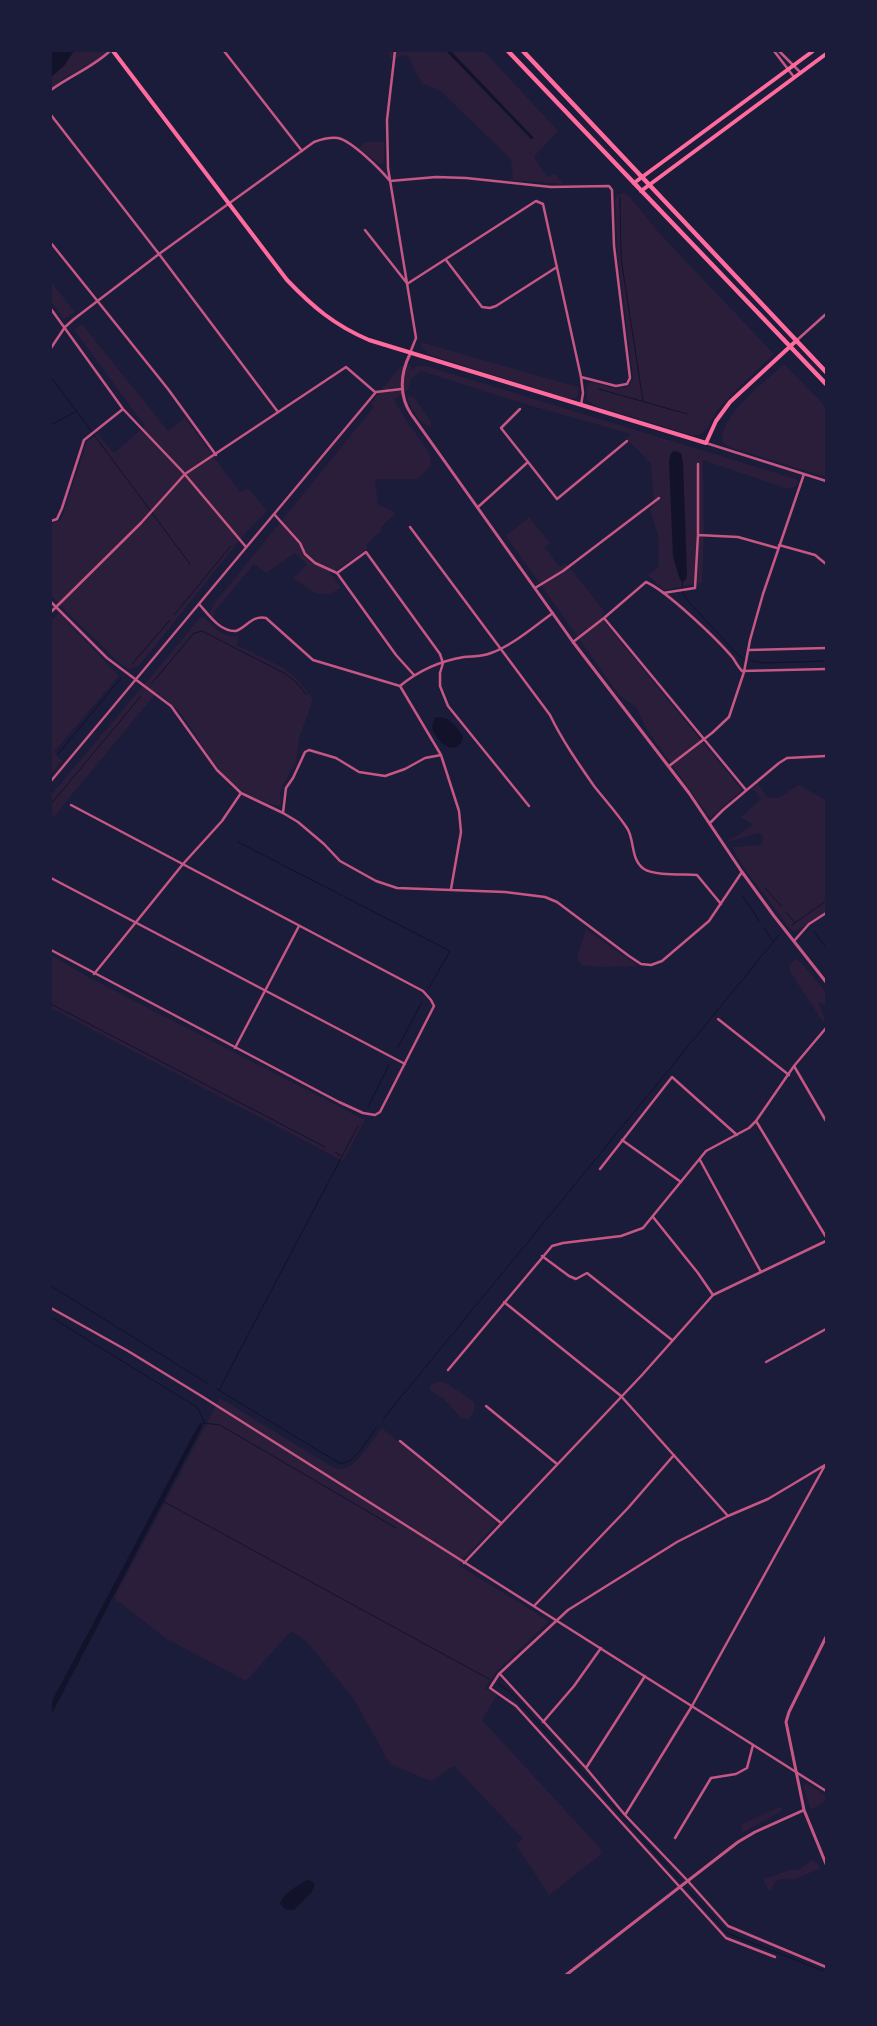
<!DOCTYPE html>
<html>
<head>
<meta charset="utf-8">
<style>
	body { margin:0 }
	#map { position:relative; width:877px; height:2026px; overflow:hidden; background:#1b1b3a; font-family:Arial,sans-serif }
	canvas { display:block }
	.frame { position:absolute; inset:0; border:52px solid #1b1b3a; pointer-events:none }
</style>
</head>
<body>
<div id="map">
<canvas width="877" height="2026"></canvas>
<div class="frame"></div>
</div>
<script>
const context = document.querySelector('canvas').getContext('2d');
context.lineJoin = 'round';
function fill(path, color) { context.fillStyle = color; context.fill(path, 'evenodd'); }
function strokePath(path, color, width, dash) { context.strokeStyle = color; context.lineWidth = width; context.lineCap = dash ? 'butt' : 'round'; context.setLineDash(dash || []); context.stroke(path); }
fill(new Path2D(`
	M 51,51 L 106,51 L 103,57 L 63,79 L 51,89 Z
	M 387,51 L 484,51 L 558,131 L 534,157 L 547,177 L 555,174 L 563,184 L 513,180 L 511,159 L 438,89 L 422,84 L 407,55 L 391,59 Z
	M 364,142 L 384,142 L 384,162 L 381,165 L 359,148 Z
	M 624,193 L 628,195 L 661,235 L 774,354 C 755,373 734,390 717,411 C 710,421 706,438 692,435 L 596,406 L 587,400 L 586,388 L 589,383 L 593,382 L 616,389 L 628,387 L 633,378 L 618,257 L 615,201 L 617,195 Z
	M 51,282 L 75,312 L 64,319 L 51,302 Z
	M 82,324 L 168,431 L 185,418 L 240,492 L 248,488 L 267,511 L 242,537 L 139,666 L 128,669 L 115,659 L 63,608 L 51,595 L 51,524 L 61,520 L 87,442 L 97,434 L 114,453 L 145,426 L 74,330 Z
	M 420,342 L 578,387 L 578,395 L 576,398 L 570,399 L 427,354 L 427,351 L 422,349 Z
	M 784,364 L 826,407 L 826,477 L 729,447 L 722,442 C 720,415 766,381 784,364 Z
	M 406,365 L 411,366 L 412,370 L 417,366 L 426,366 L 796,479 L 799,482 L 795,487 L 788,489 L 703,460 L 704,530 L 702,583 L 664,590 L 648,575 L 659,566 L 658,535 L 650,510 L 654,505 L 651,464 L 626,438 L 631,434 L 521,403 L 421,371 L 411,379 L 408,390 L 394,400 L 408,423 L 430,454 L 431,466 L 418,479 L 375,479 L 378,504 L 396,513 L 380,528 L 381,531 L 366,545 L 368,548 L 337,570 L 329,572 L 341,588 C 319,601 313,592 293,578 L 307,565 L 295,553 L 266,573 L 254,564 L 214,612 L 214,618 L 210,613 L 213,605 L 374,407 L 371,403 L 401,366 Z
	M 408,396 L 414,397 L 431,422 L 431,427 C 418,423 412,409 407,398 Z
	M 529,517 L 550,543 L 545,548 L 560,567 L 566,563 L 604,611 L 602,619 L 741,789 L 741,791 L 710,818 L 646,728 L 636,707 L 619,695 L 506,536 Z
	M 59,613 L 119,676 L 54,752 L 62,761 L 51,774 L 51,621 Z
	M 201,617 L 205,618 C 214,627 223,638 238,636 L 237,645 L 282,667 L 296,678 L 313,699 L 299,739 L 296,762 L 283,785 L 280,794 L 281,804 L 278,806 C 270,804 261,801 253,797 C 221,782 206,750 187,722 C 179,710 168,701 157,692 L 51,820 L 51,795 Z
	M 758,784 L 768,798 L 778,798 L 799,785 L 826,800 L 826,911 L 796,931 L 791,930 L 744,868 L 732,847 L 760,845 L 763,843 L 762,835 L 758,833 L 728,842 L 728,841 L 753,825 L 741,817 L 761,799 L 753,789 Z
	M 586,929 L 638,966 L 598,967 L 581,965 L 577,958 Z
	M 51,955 L 88,977 L 365,1120 L 343,1161 L 51,1008 Z
	M 797,958 L 826,992 L 826,1006 L 818,1002 L 825,1019 L 823,1022 L 790,972 L 790,964 Z
	M 440,1381 L 448,1384 L 474,1402 L 474,1412 L 468,1419 L 461,1418 L 444,1399 L 430,1390 L 430,1385 Z
	M 220,1398 L 324,1462 C 329,1465 336,1470 343,1469 C 355,1468 374,1438 382,1428 L 497,1523 L 458,1565 L 549,1621 L 496,1672 L 485,1688 L 497,1695 L 482,1720 L 599,1847 L 602,1854 L 549,1895 L 516,1845 L 523,1839 L 454,1766 L 431,1781 L 390,1764 L 353,1698 L 306,1641 L 291,1631 L 246,1681 L 165,1638 L 114,1598 Z
	M 807,1783 L 826,1796 L 826,1801 L 811,1810 L 803,1787 Z
	M 777,1808 L 782,1808 L 782,1811 L 742,1833 L 741,1831 L 742,1824 Z
	M 813,1860 L 819,1865 L 819,1869 L 793,1880 L 781,1879 L 776,1881 L 770,1891 L 764,1883 L 765,1879 L 789,1870 L 798,1870 Z`), '#2a1e3b');
fill(new Path2D(`
	M 51,51 L 74,51 L 64,66 L 51,77 Z
	M 446,51 L 451,51 L 534,138 L 531,139 Z
	M 674,451 L 681,453 L 683,463 L 687,575 L 686,579 L 683,582 L 680,580 L 673,557 L 669,461 L 670,455 Z
	M 439,717 C 450,717 458,728 463,737 C 458,759 435,743 432,726 L 435,718 Z
	M 201,1423 L 202,1427 L 51,1715 L 51,1703 L 198,1426 Z
	M 307,1880 L 312,1881 L 315,1885 L 311,1893 L 294,1910 L 286,1910 L 280,1904 C 283,1893 298,1886 307,1880 Z`), '#12122b');
strokePath(new Path2D(`
	M 620,197 L 621,258 L 643,401
	M 51,377 L 190,564
	M 599,389 L 687,414
	M 51,425 L 75,412
	M 682,582 L 683,593 L 688,601 L 737,654 L 745,660
	M 174,615 L 231,546
	M 751,661 L 765,663 L 826,661
	M 132,664 L 170,620
	M 152,683 L 194,633 L 202,631 L 284,673 L 295,681 L 307,695
	M 58,754 L 121,678
	M 51,804 L 141,696
	M 238,842 L 450,951 L 429,988
	M 765,888 L 781,906
	M 743,896 L 759,921
	M 786,912 L 795,923
	M 792,925 L 826,901
	M 764,928 L 772,940
	M 814,932 L 826,947
	M 51,1004 L 325,1147
	M 398,1047 L 422,1002
	M 368,1107 L 389,1065
	M 335,1152 L 341,1156
	M 51,1286 L 207,1383
	M 51,1317 L 198,1408 L 204,1422 L 202,1425
	M 217,1389 L 339,1463 C 354,1466 367,1439 376,1428
	M 219,1390 L 358,1126
	M 383,1419 L 779,935
	M 204,1423 L 220,1425 L 396,1528
	M 161,1500 L 489,1679
	M 498,1684 L 510,1692 L 678,1878
	M 686,1887 L 727,1933 L 826,1972`), '#12122b', 1);
strokePath(new Path2D(`
	M 224,51 L 302,151
	M 395,51 L 387,120 L 388,168 L 416,338 L 410,353
	M 774,51 L 794,77
	M 779,51 L 801,73
	M 51,90 C 70,76 93,67 110,51
	M 51,115 L 159,254 L 278,412
	M 390,181 L 436,177 L 466,178 L 551,187 L 609,186 L 612,190 L 614,246 L 630,378 L 627,384 L 616,386 L 581,377
	M 365,230 L 406,282
	M 51,243 L 168,389 L 216,455
	M 446,260 L 482,307 L 490,308 L 496,306 L 557,267
	M 407,284 L 536,201 L 543,204 L 581,377 L 583,393 L 581,405
	M 51,309 L 123,409 L 182,471 L 246,547
	M 796,341 L 826,314
	M 51,348 L 65,327 L 74,319 L 159,254 L 314,142 C 322,139 330,137 338,138 C 352,141 381,170 390,181
	M 520,409 L 501,428 L 528,462
	M 706,443 L 826,481
	M 478,507 L 528,462 L 557,499 L 627,441
	M 274,514 L 300,543 L 305,554 L 315,563 L 337,573 L 396,655 L 414,675
	M 51,521 L 57,519 L 62,508 L 84,440 L 123,409
	M 410,527 L 550,715 C 562,740 578,763 594,786 C 605,800 617,813 627,828 C 635,840 630,859 644,869 C 655,876 684,874 697,875 L 721,904
	M 698,535 L 738,537 L 777,548
	M 779,545 L 815,555 L 826,564
	M 337,573 L 366,552 L 440,654 L 443,663 L 440,673 L 440,686 L 448,706 L 529,806
	M 535,588 L 563,571 L 659,498
	M 663,593 L 695,588 L 698,535 L 698,464
	M 51,602 L 107,658 L 171,706 L 217,770 L 241,793 L 283,813 L 298,822 L 324,844 L 340,861 L 376,881 L 397,888 L 505,892 L 545,897 L 557,902 L 629,956 L 641,964 L 651,965 L 662,961 L 709,921 L 742,872
	M 199,604 C 209,615 220,632 236,631 C 247,627 252,615 266,618 L 313,660 L 400,686 L 441,755 L 459,811 L 461,832 L 451,889
	M 51,612 L 141,523 L 185,474 L 346,367 L 375,392
	M 604,618 L 746,790
	M 573,642 L 604,618 L 646,582 C 667,591 717,639 733,658 C 736,663 738,667 742,671 L 826,669
	M 750,650 L 826,648
	M 400,686 C 418,671 440,661 464,657 C 472,656 482,657 491,653 C 513,645 533,627 553,613
	M 669,766 L 712,733 L 729,717 L 744,672 L 750,640 L 763,594 L 804,474
	M 51,781 L 376,392 L 402,389
	M 283,813 L 286,788 L 293,778 L 305,752 L 309,750 L 336,758 L 359,772 L 385,776 L 405,769 L 425,758 L 441,755
	M 710,823 L 723,810 L 779,763 L 787,758 L 826,756
	M 51,878 L 405,1064
	M 794,941 L 809,924 L 826,913
	M 51,950 L 339,1102 L 363,1113 L 375,1115 L 380,1112 L 434,1006 L 431,1000 L 423,991 L 71,805
	M 94,974 L 183,864 L 222,821 L 241,793
	M 718,1019 L 789,1075
	M 235,1048 L 299,926
	M 794,1066 L 826,1121
	M 756,1121 L 826,1237
	M 622,1140 L 681,1182
	M 700,1160 L 761,1272
	M 600,1169 L 672,1077 L 737,1135
	M 653,1217 L 698,1273 L 713,1295
	M 542,1256 L 569,1276 L 576,1279 L 587,1273 L 672,1340
	M 504,1302 L 621,1396 L 728,1516
	M 51,1308 L 128,1351 L 203,1397 L 826,1791
	M 766,1362 L 826,1329
	M 448,1370 L 552,1246 L 563,1243 L 621,1236 L 643,1228 L 706,1151 L 749,1128 L 756,1121 L 794,1066 L 826,1028
	M 486,1406 L 557,1464
	M 400,1441 L 501,1523
	M 464,1563 L 642,1375 L 713,1295 L 826,1241
	M 534,1606 L 628,1508 L 674,1455
	M 500,1674 L 586,1768 L 625,1815 L 687,1880 L 728,1926 L 826,1967
	M 543,1722 L 574,1686 L 601,1648
	M 586,1768 L 645,1676
	M 625,1815 L 692,1706 L 824,1467
	M 675,1838 L 711,1778 L 736,1774 L 747,1768 L 753,1745
	M 775,1957 L 726,1938 L 516,1706 L 490,1688 L 499,1674 L 568,1610 L 677,1542 L 728,1516 L 768,1499 L 825,1465`), '#c65784', 2.5);
strokePath(new Path2D(`
	M 410,354 C 400,374 399,396 411,414 L 573,642 L 689,793 L 742,872 L 774,916 L 826,982
	M 826,1637 L 789,1712 L 786,1722 L 804,1810 L 826,1864
	M 566,1975 L 738,1842 L 755,1832 L 804,1810`), '#c65784', 3);
strokePath(new Path2D(`
	M 113,51 L 287,280 C 313,307 334,325 369,340 L 706,443 L 716,421 L 730,402 L 796,341`), '#ff6b9d', 4);
strokePath(new Path2D(`
	M 634,183 L 813,51
	M 641,191 L 826,54`), '#ff6b9d', 4);
strokePath(new Path2D(`
	M 508,51 L 826,384
	M 523,51 L 826,372`), '#ff6b9d', 4.5);
</script>
</body>
</html>
